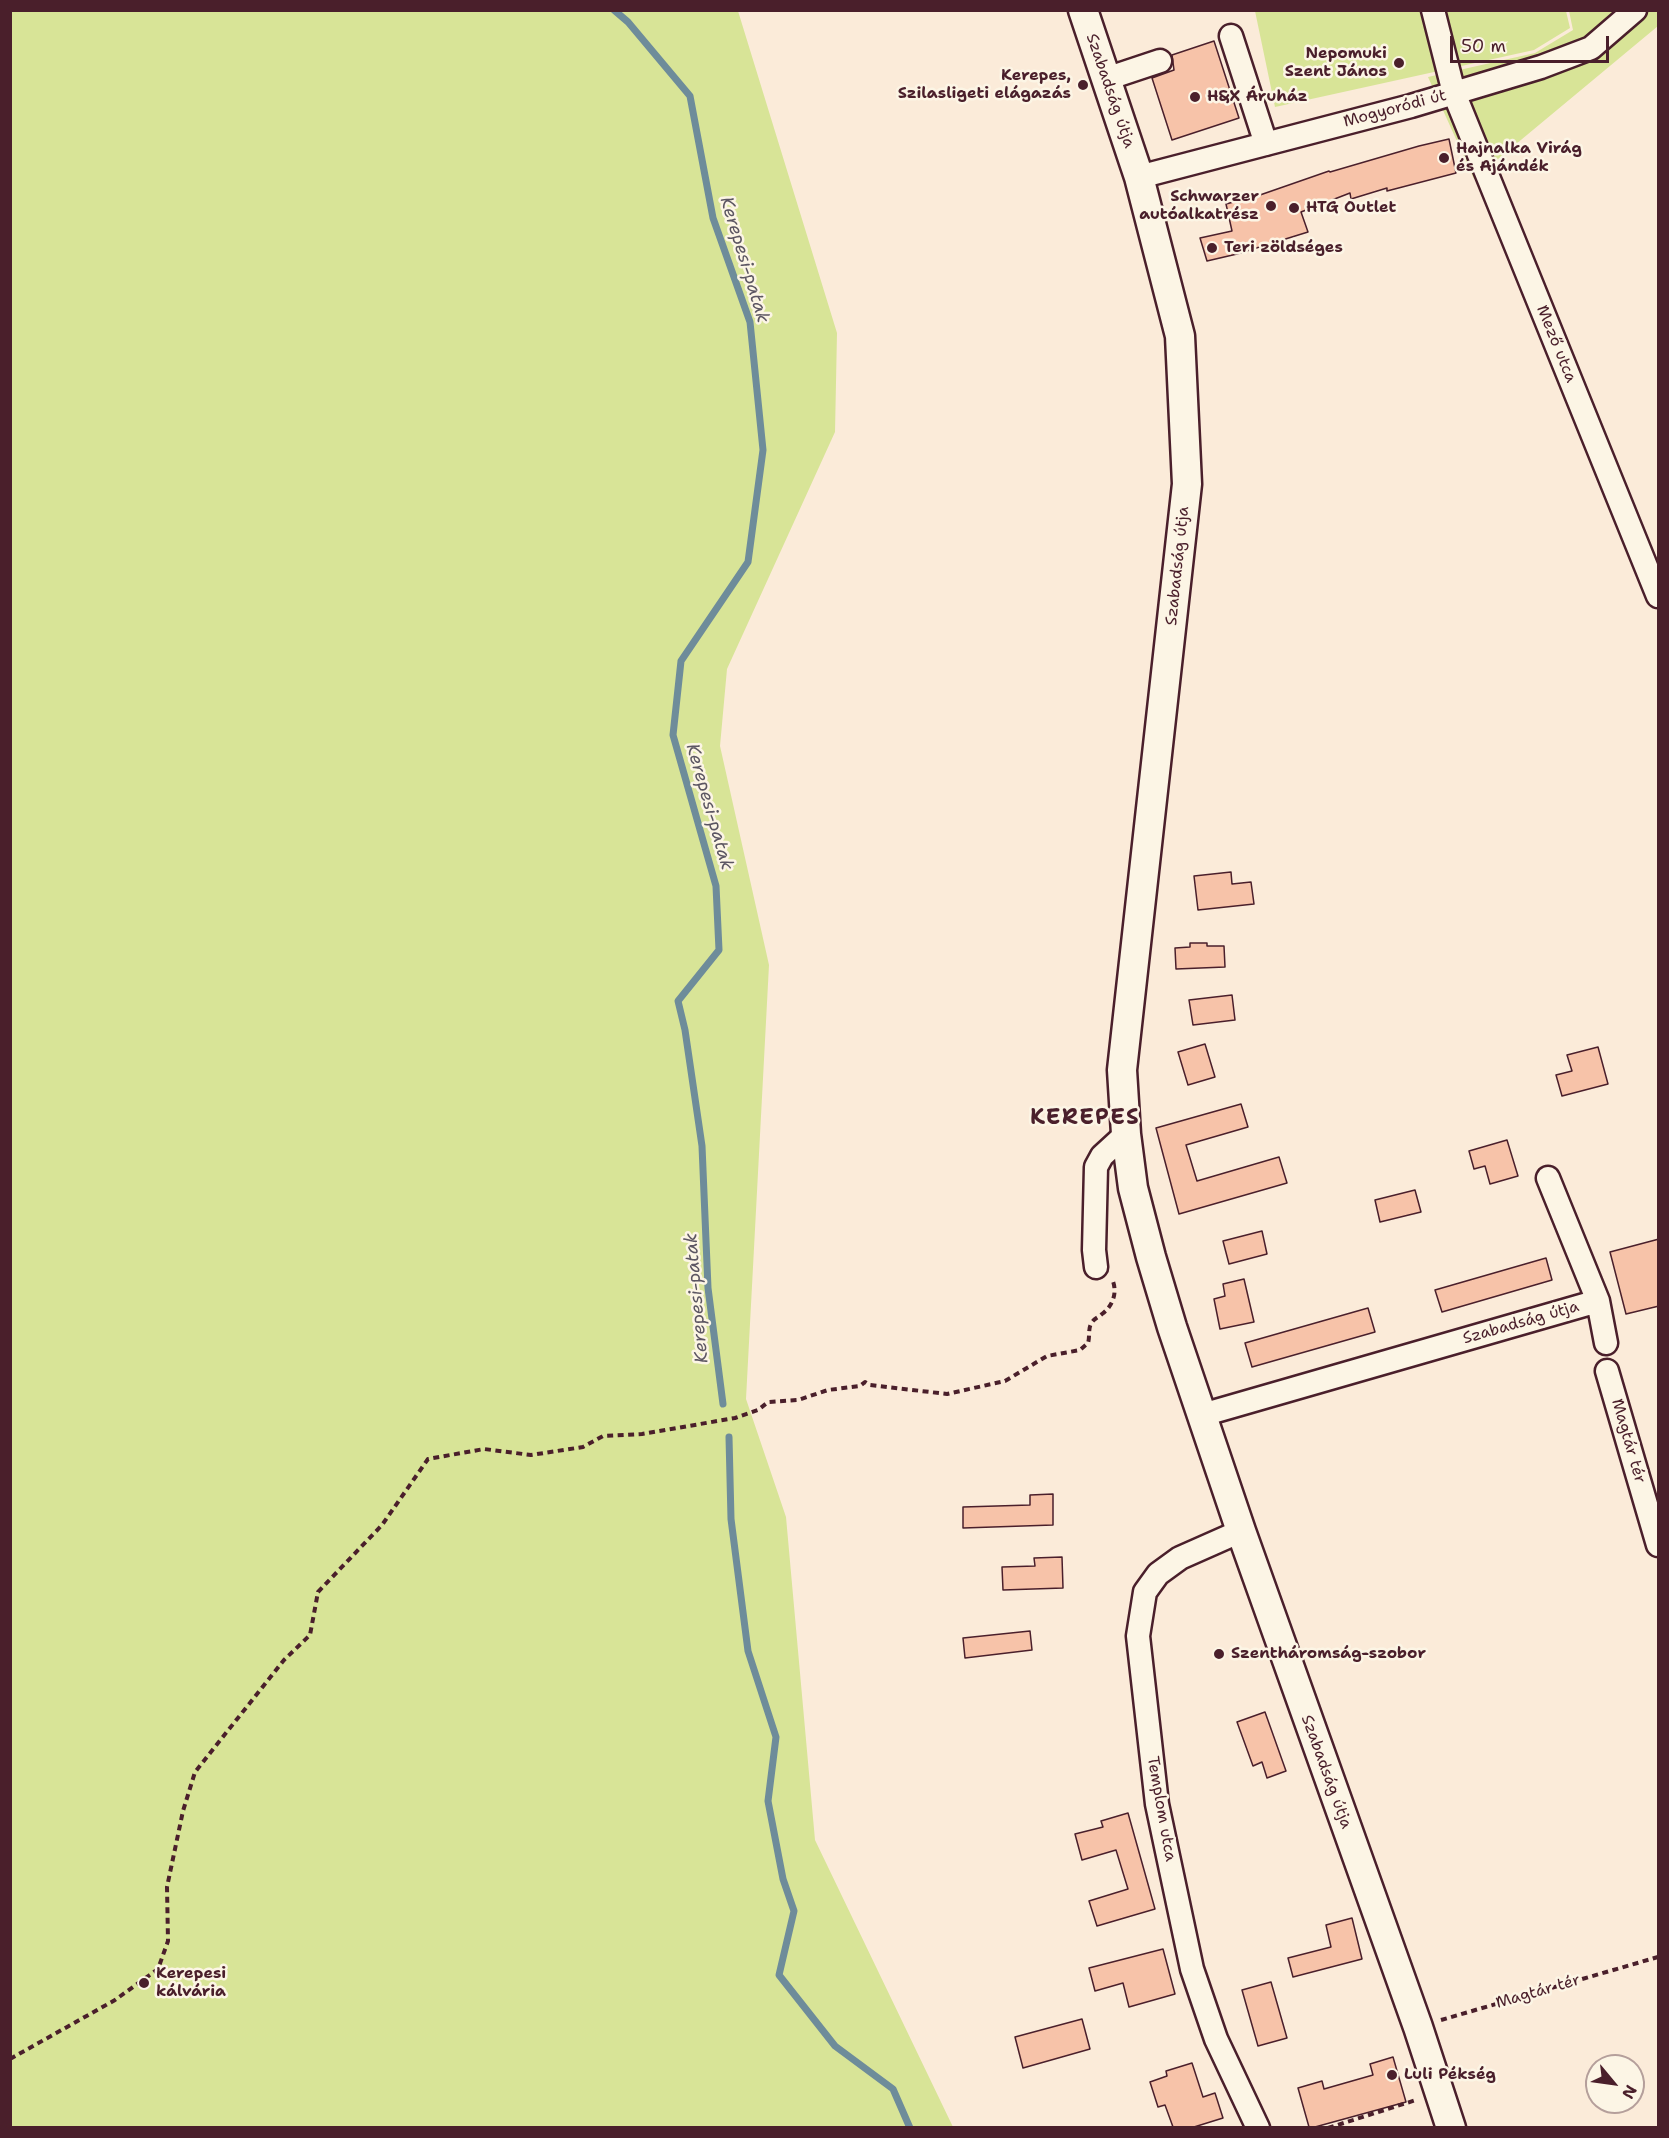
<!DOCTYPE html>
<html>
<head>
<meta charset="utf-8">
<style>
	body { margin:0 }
	#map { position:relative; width:1669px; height:2138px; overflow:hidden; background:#fbebd9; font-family:"Shantell Sans",sans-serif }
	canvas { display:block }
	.frame { position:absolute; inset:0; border:12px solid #4a1f2b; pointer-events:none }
	.north { position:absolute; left:1585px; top:2054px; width:60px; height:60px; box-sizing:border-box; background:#fcf5e5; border:2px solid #b59f9b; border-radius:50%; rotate:119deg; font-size:16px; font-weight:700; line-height:24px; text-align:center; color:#4a1f2b }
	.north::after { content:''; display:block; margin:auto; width:21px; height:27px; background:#4a1f2b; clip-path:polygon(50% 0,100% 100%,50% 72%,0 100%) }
	.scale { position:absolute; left:1450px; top:36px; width:159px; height:27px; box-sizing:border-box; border:3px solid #4a1f2b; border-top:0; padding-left:8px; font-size:18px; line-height:21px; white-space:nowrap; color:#4a1f2b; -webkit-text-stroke:4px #fcf5e5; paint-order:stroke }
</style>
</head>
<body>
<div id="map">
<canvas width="1669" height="2138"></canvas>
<div class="frame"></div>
<div class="north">N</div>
<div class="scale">50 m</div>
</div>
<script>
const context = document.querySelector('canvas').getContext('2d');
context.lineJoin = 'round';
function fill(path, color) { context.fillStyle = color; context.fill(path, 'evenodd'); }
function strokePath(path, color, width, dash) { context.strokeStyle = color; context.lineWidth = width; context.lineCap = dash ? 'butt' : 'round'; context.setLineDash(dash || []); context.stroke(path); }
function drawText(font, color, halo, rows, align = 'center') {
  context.font = font + ' "Shantell Sans",sans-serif'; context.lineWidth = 5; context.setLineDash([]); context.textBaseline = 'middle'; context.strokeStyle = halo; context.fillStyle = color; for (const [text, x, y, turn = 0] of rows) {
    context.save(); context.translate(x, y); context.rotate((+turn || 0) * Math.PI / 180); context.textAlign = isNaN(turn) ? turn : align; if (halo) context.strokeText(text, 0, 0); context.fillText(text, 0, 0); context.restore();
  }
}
fill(new Path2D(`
	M 10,11 L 738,11 L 837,333 L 835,432 L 727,669 L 720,746 L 769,965 L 746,1399 L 786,1517 L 815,1840 L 953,2127 L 11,2127 Z
	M 1255,11 L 1566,11 L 1570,28 L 1534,50 L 1275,107 Z
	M 1569,11 L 1658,11 L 1658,26 L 1474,179 L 1428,77 L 1535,53 L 1573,30 Z`), '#d8e497');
strokePath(new Path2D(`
	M 614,10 L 628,22 L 690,96 L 713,218 L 750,322 L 763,450 L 748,562 L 681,661 L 673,735 L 716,886 L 719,950 L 678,1001 L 685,1030 L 702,1146 L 708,1288 L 723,1404
	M 729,1437 L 731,1519 L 748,1651 L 776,1737 L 768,1801 L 783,1879 L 794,1911 L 779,1975 L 835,2046 L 893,2089 L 910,2128`), '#6e8c9a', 7);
const building = new Path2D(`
	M 1214,41 L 1239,118 L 1172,140 L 1152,78 L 1174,70 L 1172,55 Z
	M 1449,139 L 1456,173 L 1387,191 L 1387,188 L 1351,199 L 1350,193 L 1301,212 L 1308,232 L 1237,254 L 1207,261 L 1200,238 L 1232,231 L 1226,204 L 1260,195 L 1329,171 L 1330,172 L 1419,146 Z
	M 1231,872 L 1232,884 L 1251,882 L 1254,904 L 1198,910 L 1194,876 Z
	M 1190,943 L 1207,943 L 1207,946 L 1224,946 L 1225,967 L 1176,969 L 1175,948 L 1190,947 Z
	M 1232,995 L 1235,1020 L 1193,1025 L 1189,1000 Z
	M 1205,1044 L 1215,1077 L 1188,1085 L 1178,1052 Z
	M 1598,1047 L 1608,1084 L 1562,1096 L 1556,1075 L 1572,1071 L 1567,1055 Z
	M 1241,1104 L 1248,1127 L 1186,1145 L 1197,1181 L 1279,1157 L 1287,1183 L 1179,1214 L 1156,1128 Z
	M 1507,1140 L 1518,1176 L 1490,1184 L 1485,1166 L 1474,1169 L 1469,1151 Z
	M 1415,1190 L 1421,1212 L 1380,1222 L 1375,1200 Z
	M 1262,1231 L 1267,1254 L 1229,1264 L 1223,1241 Z
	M 1659,1239 L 1659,1306 L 1626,1314 L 1610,1252 Z
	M 1546,1258 L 1552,1280 L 1442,1312 L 1435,1290 Z
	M 1244,1279 L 1254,1322 L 1220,1329 L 1214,1299 L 1225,1296 L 1223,1284 Z
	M 1368,1308 L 1375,1332 L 1252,1367 L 1245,1343 Z
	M 1053,1494 L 1053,1525 L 963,1528 L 963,1507 L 1030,1505 L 1030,1495 Z
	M 1062,1557 L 1063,1588 L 1003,1590 L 1002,1567 L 1035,1566 L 1034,1558 Z
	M 1030,1631 L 1032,1650 L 965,1658 L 963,1638 Z
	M 1265,1712 L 1286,1771 L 1267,1778 L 1262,1762 L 1253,1766 L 1237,1722 Z
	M 1128,1813 L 1155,1909 L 1097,1926 L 1089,1901 L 1128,1889 L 1116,1850 L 1082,1860 L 1075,1834 L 1103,1827 L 1101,1821 Z
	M 1352,1918 L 1362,1959 L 1293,1977 L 1288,1958 L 1331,1947 L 1326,1925 Z
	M 1163,1949 L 1175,1994 L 1129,2007 L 1123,1983 L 1095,1991 L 1089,1968 Z
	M 1271,1982 L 1287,2038 L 1258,2046 L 1242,1990 Z
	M 1082,2019 L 1090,2049 L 1023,2068 L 1015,2037 Z
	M 1393,2057 L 1406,2102 L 1315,2127 L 1309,2127 L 1298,2088 L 1322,2081 L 1324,2089 L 1373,2075 L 1370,2064 Z
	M 1192,2063 L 1203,2097 L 1215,2093 L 1223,2118 L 1194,2127 L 1173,2127 L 1165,2105 L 1158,2107 L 1150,2082 L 1167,2076 L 1166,2071 Z`);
fill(building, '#f7c3a9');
strokePath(building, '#4a1f2b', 1.5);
const minor = new Path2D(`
	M 1433,10 L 1454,93 L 1658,596
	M 1231,36 L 1266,144
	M 1106,79 L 1160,61
	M 1139,177 L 1411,106 L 1541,67 L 1591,48 L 1635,10
	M 1548,1178 L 1598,1301 L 1606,1343
	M 1096,1267 L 1094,1250 L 1096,1167 L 1102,1156 L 1126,1134
	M 1607,1371 L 1658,1545
	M 1202,1415 L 1598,1301
	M 1241,1531 L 1180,1558 L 1158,1574 L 1145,1592 L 1138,1636 L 1157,1804 L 1192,1969 L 1216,2039 L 1258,2128`);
const major = new Path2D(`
	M 1083,10 L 1139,177 L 1180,336 L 1187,484 L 1122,1070 L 1126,1134 L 1133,1188 L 1151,1257 L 1172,1327 L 1241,1531 L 1418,2027 L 1451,2128`);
strokePath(minor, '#4a1f2b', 27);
strokePath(major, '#4a1f2b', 33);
strokePath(new Path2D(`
	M 1441,2020 L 1658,1957
	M 10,2059 L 115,2000 L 158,1969 L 168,1941 L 167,1887 L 183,1811 L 195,1772 L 284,1660 L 310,1635 L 318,1592 L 382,1525 L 428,1459 L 484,1449 L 531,1455 L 583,1447 L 603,1436 L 642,1434 L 735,1418 L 758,1410 L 768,1402 L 798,1400 L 828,1390 L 860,1386 L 865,1382 L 870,1385 L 947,1394 L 1005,1381 L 1047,1356 L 1080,1350 L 1088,1343 C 1090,1337 1088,1329 1091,1324 C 1094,1318 1098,1318 1102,1314 C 1113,1306 1118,1292 1112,1279
	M 1328,2128 L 1416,2100`), '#4a1f2b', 4, [6, 4.5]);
strokePath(minor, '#fcf5e5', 22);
strokePath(major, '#fcf5e5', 28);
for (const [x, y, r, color] of [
	[1399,63,6,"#4a1f2b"],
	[1083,85,6,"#4a1f2b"],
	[1195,97,6,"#4a1f2b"],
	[1444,158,6,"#4a1f2b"],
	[1271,206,6,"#4a1f2b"],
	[1294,208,6,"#4a1f2b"],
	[1212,248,6,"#4a1f2b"],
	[1219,1654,6,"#4a1f2b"],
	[144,1983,6,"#4a1f2b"],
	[1392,2075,6,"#4a1f2b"]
]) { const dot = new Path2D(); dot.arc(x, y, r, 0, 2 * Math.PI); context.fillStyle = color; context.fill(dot); strokePath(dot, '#fcf5e5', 2); }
drawText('bold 16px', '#4a1f2b', '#fcf5e5', [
	["Nepomuki",1387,54,"right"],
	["Szent János",1387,72,"right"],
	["Kerepes,",1071,76,"right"],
	["Szilasligeti elágazás",1071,94,"right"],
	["H&X Áruház",1207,97],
	["Hajnalka Virág",1456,149],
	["és Ajándék",1456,167],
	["Schwarzer",1259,197,"right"],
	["autóalkatrész",1259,215,"right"],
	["HTG Outlet",1306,208],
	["Teri zöldséges",1224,248],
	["Szentháromság-szobor",1231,1654],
	["Kerepesi",156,1974],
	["kálvária",156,1992],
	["Luli Pékség",1404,2075]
], 'left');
drawText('16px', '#4a1f2b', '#fcf5e5', [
	["Szabadság útja",1110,91,71],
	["Mogyoródi út",1395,109,-15],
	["Mező utca",1556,344,68],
	["Szabadság útja",1178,566,-84],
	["Szabadság útja",1521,1323,-16],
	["Magtár tér",1628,1441,74],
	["Szabadság útja",1326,1772,70],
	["Templom utca",1161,1809,80],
	["Magtár tér",1538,1992,-16]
]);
drawText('italic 18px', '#5c5662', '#fcf5e5', [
	["Kerepesi-patak",744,260,73],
	["Kerepesi-patak",709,807,74],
	["Kerepesi-patak",697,1298,-95]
]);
context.letterSpacing = '1.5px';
drawText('bold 22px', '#4a1f2b', '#fcf5e5', [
	["KEREPES",1085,1118]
]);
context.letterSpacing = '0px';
</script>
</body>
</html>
